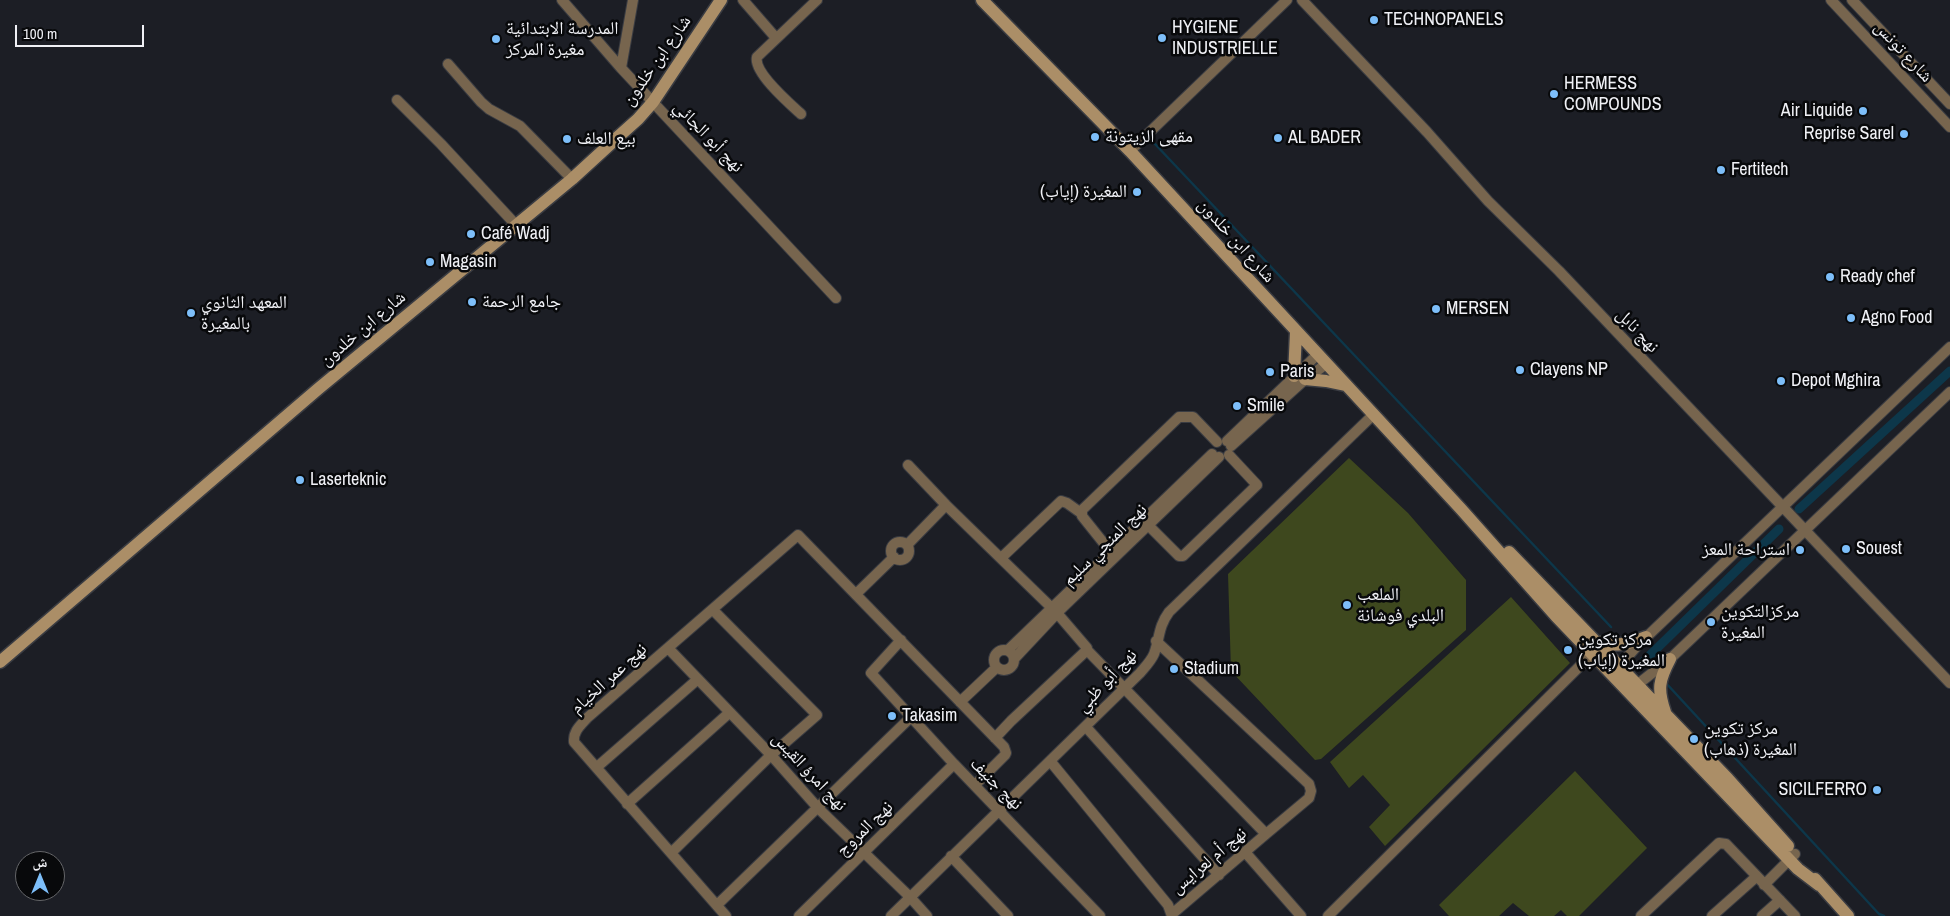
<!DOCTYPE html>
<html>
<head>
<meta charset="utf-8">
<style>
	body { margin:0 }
	#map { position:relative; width:1950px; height:916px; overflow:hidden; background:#1c1e25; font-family:"Archivo Narrow","Noto Naskh Arabic",sans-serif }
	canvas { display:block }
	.north { position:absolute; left:15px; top:851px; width:50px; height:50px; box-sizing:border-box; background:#08090b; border:1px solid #656669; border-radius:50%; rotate:0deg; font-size:14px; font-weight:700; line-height:20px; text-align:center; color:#f0f1f6 }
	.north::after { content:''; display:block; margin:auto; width:18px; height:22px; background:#7dbef9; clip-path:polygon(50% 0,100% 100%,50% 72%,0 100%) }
	.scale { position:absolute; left:15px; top:25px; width:129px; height:22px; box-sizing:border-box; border:2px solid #f0f1f6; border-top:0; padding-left:6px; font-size:15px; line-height:18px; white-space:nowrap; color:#f0f1f6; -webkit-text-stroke:4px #08090b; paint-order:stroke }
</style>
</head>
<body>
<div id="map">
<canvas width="1950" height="916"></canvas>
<div class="north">ش</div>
<div class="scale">100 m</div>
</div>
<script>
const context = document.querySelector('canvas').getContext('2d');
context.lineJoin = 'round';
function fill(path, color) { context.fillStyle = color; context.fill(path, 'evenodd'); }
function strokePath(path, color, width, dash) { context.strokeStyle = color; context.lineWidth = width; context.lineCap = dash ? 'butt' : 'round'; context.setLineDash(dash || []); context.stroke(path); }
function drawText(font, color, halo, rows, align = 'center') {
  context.font = font + ' "Archivo Narrow","Noto Naskh Arabic",sans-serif'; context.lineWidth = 5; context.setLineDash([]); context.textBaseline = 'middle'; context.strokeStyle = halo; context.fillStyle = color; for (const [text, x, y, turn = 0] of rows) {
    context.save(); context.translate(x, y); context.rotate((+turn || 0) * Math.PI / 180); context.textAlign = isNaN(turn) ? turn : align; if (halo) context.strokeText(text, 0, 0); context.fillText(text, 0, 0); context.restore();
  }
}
fill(new Path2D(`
	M 1349,458 L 1408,513 L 1466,580 L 1466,630 L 1321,759 L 1315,760 L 1231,671 L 1228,574 Z
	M 1511,597 L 1570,663 L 1385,846 L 1369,827 L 1390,805 L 1363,775 L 1349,788 L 1330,762 Z
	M 1575,771 L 1647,848 L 1579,916 L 1567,916 L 1561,910 L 1554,916 L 1529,916 L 1513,903 L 1499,916 L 1449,916 L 1439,905 Z`), '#3e481e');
strokePath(new Path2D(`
	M 1155,144 L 1611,627
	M 1665,682 L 1879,914 L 1884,916`), '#0d374a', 2.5);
strokePath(new Path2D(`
	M 1799,509 L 1950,371
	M 1644,661 L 1779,529`), '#0d374a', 9);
const street = new Path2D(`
	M 562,0 L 621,68 L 836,298
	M 743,0 L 776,38
	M 1302,0 L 1427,132 L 1488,201 L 1559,271 L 1950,683
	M 1831,0 L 1950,127
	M 1852,0 L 1950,104
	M 448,64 L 481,102 L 489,109 L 520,126 L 572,179
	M 621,68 L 633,0
	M 397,100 L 441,144 L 516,225
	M 801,114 C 790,104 753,72 757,57 L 817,0
	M 1130,151 L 1287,0
	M 1227,441 L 1317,355
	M 1231,446 L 1301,383 L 1326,364
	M 908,465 L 946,505 L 1057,613 L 1087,648 L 1087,650 L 1011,721 L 995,738
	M 1145,522 L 1179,556 L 1183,556 L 1257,485 L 1229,455
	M891 551a9 9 0 1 1 18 0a9 9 0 1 1-18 0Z
	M 907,545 L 946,505
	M 1110,551 L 1082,516 L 1082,510 L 1179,417 L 1193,417 L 1217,442
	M 1001,558 L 1061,501 L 1067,503 L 1081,513
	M 856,594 L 894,557
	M 901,640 L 871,673 L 954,764 L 1100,916
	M 668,648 L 771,755 L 818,808 L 910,897 L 927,916
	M994 660a10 10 0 1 1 20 0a10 10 0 1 1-20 0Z
	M 1008,650 L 1212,454
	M 1087,650 L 1266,834 L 1309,798 L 1311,791 L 1309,784 L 1156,641
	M 1014,659 L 1059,611 L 1219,457
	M 1615,671 L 1637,646 L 1950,347
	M 1633,688 L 1670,659 L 1950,392
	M 960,702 L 997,667
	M 1086,727 L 1219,875
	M 1051,762 L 1168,905 L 1172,916
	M 597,767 L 698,679
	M 627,804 L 729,713
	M 1245,852 L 1301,916
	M 671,853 L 771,755 L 817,715 L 713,610
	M 951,856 L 1008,916
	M 1764,885 L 1795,854
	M 717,905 L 911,717
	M 1172,914 L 1266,834
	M 726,916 L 574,742 C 573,731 581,725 587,718 L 798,535 L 1004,747 L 1006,753 L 1005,755 L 975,785
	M 799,916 L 954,764
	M 891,916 L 1140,673 C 1145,667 1151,661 1154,654 C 1160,638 1158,627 1169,612 L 1373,415
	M 1328,916 L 1592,654
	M 1641,916 L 1719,843 L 1726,844 L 1795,916
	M 1712,916 L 1756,877
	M 1762,916 L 1780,900`);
const secondary = new Path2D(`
	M 982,0 L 1130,151 L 1461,509 L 1556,616 L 1798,869 L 1819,885
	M 1294,376 L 1296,332
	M 1305,379 L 1326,381 L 1345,385
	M 1509,552 L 1728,779 L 1788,846
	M 1597,642 C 1615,647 1629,644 1646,637
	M 0,662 L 318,389 L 572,179 L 619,136 L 638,119 L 653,102 L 721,0
	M 1665,712 C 1657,689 1659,680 1670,659
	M 1815,879 L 1848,916`);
strokePath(street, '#3a3c42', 12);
strokePath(secondary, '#3a3c42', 15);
strokePath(street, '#77654e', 10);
strokePath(secondary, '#ab8e67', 12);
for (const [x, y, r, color] of [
	[1374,20,5,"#7dbef9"],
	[1162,38,5,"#7dbef9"],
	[496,39,5,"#7dbef9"],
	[1554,94,5,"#7dbef9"],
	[1863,111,5,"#7dbef9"],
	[1904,134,5,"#7dbef9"],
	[1095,137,5,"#7dbef9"],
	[1278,138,5,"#7dbef9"],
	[567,139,5,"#7dbef9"],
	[1721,170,5,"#7dbef9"],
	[1137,192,5,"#7dbef9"],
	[471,234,5,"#7dbef9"],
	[430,262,5,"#7dbef9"],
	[1830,277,5,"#7dbef9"],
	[472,302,5,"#7dbef9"],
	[1436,309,5,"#7dbef9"],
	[191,313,5,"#7dbef9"],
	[1851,318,5,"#7dbef9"],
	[1520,370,5,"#7dbef9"],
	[1270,372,5,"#7dbef9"],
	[1781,381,5,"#7dbef9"],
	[1237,406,5,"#7dbef9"],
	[300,480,5,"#7dbef9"],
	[1846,549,5,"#7dbef9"],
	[1800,550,5,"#7dbef9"],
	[1347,605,5,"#7dbef9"],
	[1711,622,5,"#7dbef9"],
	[1568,650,5,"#7dbef9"],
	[1174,669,5,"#7dbef9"],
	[892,716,5,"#7dbef9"],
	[1694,739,5,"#7dbef9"],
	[1877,790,5,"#7dbef9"]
]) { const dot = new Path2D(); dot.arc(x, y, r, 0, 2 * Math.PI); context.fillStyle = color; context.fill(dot); strokePath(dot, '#08090b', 2); }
drawText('18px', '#f0f1f6', '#08090b', [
	["TECHNOPANELS",1384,20],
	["HYGIENE",1172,28],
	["INDUSTRIELLE",1172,49],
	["المدرسة الابتدائية",506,29],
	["مغيرة المركز",506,50],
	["HERMESS",1564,84],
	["COMPOUNDS",1564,105],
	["Air Liquide",1853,111,"right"],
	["Reprise Sarel",1894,134,"right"],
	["مقهى الزيتونة",1105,137],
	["AL BADER",1288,138],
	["بيع العلف",577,139],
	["Fertitech",1731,170],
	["المغيرة (إياب)",1127,192,"right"],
	["Café Wadj",481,234],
	["Magasin",440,262],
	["Ready chef",1840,277],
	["جامع الرحمة",482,302],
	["المعهد الثانوي",201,303],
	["بالمغيرة",201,324],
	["MERSEN",1446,309],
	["Agno Food",1861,318],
	["Clayens NP",1530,370],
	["Paris",1280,372],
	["Depot Mghira",1791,381],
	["Smile",1247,406],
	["Laserteknic",310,480],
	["Souest",1856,549],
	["استراحة المعز",1790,550,"right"],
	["الملعب",1357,595],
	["البلدي فوشانة",1357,616],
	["مركزالتكوين",1721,612],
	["المغيرة",1721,633],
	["مركز تكوين",1578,640],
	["المغيرة (إياب)",1578,661],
	["Stadium",1184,669],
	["Takasim",902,716],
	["مركز تكوين",1704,729],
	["المغيرة (ذهاب)",1704,750],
	["SICILFERRO",1867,790,"right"]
], 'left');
drawText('18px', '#f0f1f6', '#08090b', [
	["شارع تونس",1903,52,47],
	["شارع ابن خلدون",657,61,-55],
	["نهج أبو الجائي",708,137,46],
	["شارع ابن خلدون",1236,241,48],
	["شارع ابن خلدون",363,329,-40],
	["نهج نابل",1637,331,47],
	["نهج المنجي سليم",1105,545,-44],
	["نهج عمر الخيام",609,679,-42],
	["نهج أبو ظبي",1107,681,-47],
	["نهج امرؤ القيس",809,772,47],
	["نهج جنيف",996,784,45],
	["نهج المروج",865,829,-44],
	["نهج أم لعرايس",1209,861,-40]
]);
</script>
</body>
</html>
